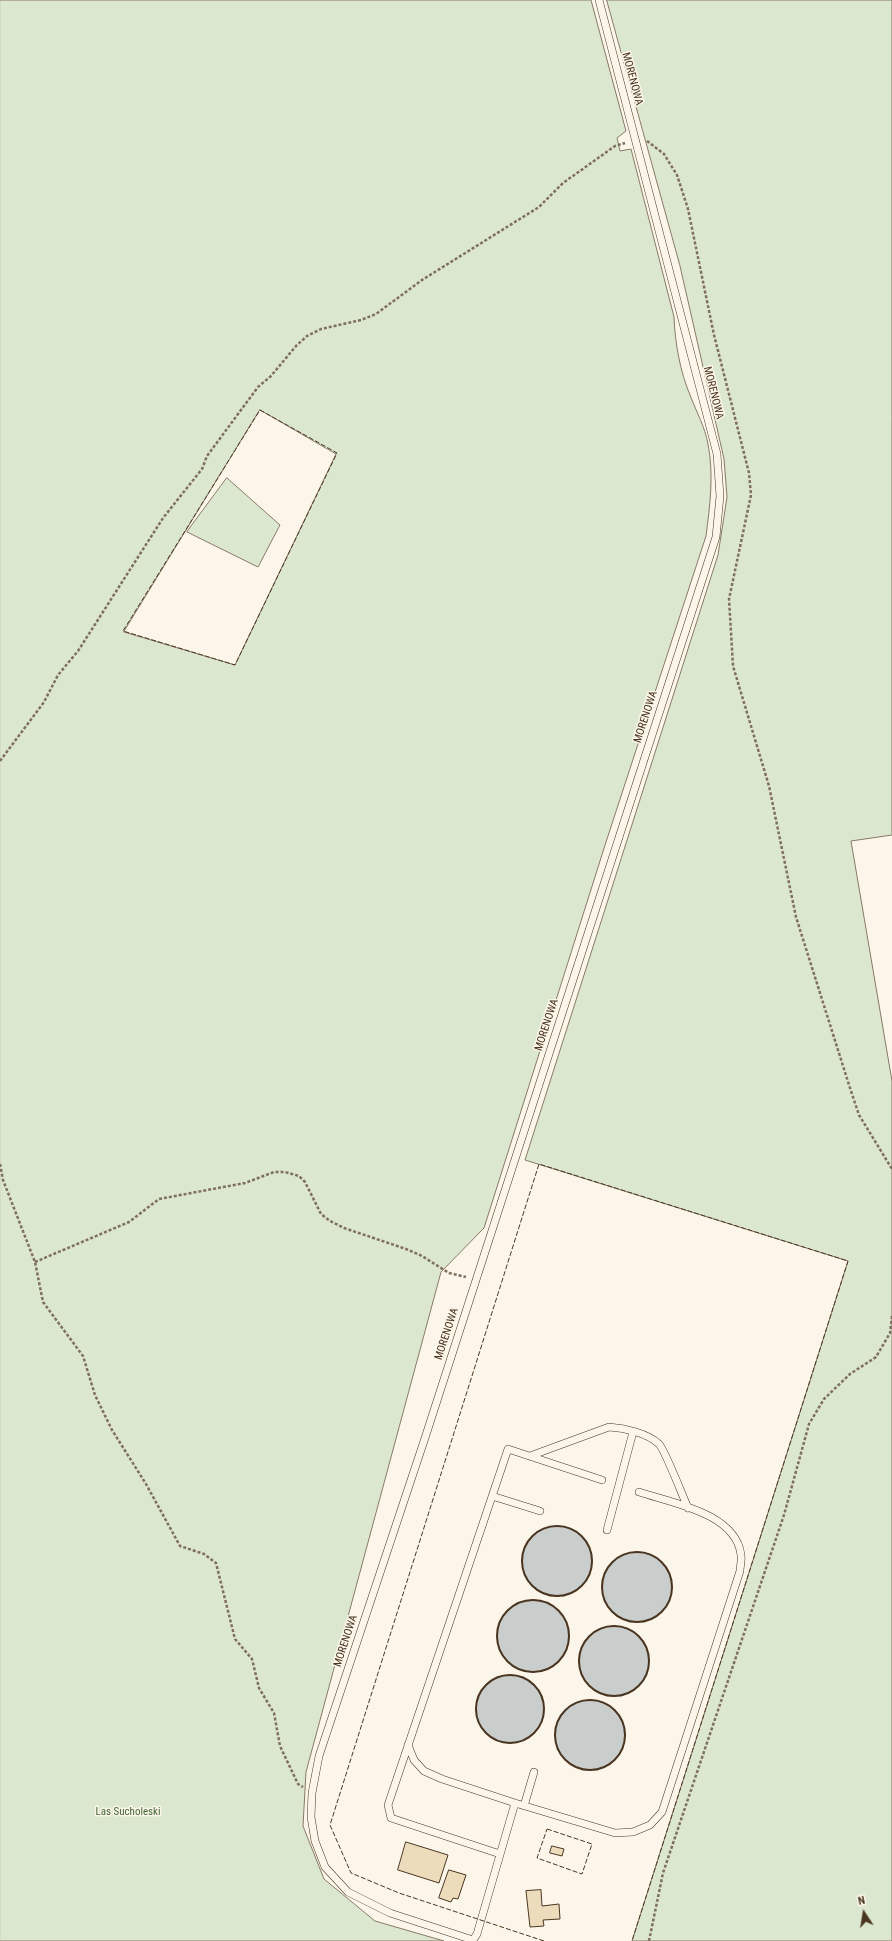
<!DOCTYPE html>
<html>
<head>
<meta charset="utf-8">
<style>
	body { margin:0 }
	#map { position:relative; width:892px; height:1941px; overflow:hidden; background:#fbf6e9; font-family:"Roboto Condensed",sans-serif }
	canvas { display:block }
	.north { position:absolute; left:844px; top:1893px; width:40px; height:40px; -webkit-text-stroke:3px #fbf6e9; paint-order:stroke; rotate:348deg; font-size:11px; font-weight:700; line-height:16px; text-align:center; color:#4a3520 }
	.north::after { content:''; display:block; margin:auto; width:14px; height:18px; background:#4a3520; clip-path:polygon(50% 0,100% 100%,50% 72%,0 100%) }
</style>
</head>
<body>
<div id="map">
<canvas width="892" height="1941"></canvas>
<div class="north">N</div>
</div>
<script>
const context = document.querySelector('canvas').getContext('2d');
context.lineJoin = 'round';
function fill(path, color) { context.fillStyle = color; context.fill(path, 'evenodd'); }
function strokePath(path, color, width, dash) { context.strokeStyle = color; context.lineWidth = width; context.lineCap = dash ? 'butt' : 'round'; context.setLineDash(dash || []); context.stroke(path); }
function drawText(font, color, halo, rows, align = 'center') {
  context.font = font + ' "Roboto Condensed",sans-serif'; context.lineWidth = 3; context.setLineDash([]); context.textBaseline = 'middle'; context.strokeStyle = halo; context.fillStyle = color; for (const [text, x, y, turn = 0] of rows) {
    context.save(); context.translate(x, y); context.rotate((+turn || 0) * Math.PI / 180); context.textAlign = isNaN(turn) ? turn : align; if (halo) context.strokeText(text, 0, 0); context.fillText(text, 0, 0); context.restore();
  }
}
const green = new Path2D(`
	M 0,0 L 591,0 L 626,131 L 617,138 L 620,151 L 631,149 L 674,317 C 675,343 680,371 690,395 C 696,411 705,427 708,444 C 714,475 710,505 706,536 L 606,842 L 484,1228 L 441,1272 L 306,1772 L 303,1826 L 324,1879 L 375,1921 L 444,1941 L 0,1941 ZM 260,410 L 336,454 L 235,665 L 124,632 Z
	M 607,0 L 892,0 L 892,835 L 851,841 L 892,1081 L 892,1941 L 632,1941 L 848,1261 L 525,1160 L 718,555 L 727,497 L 724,459 L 680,266 Z
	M 227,478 L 280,525 L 258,567 L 187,532 Z`);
fill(green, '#dce7d0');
strokePath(green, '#887966', 1);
const water = new Path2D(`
	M522 1561a35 35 0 1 1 70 0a35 35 0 1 1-70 0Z
	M602 1587a35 35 0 1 1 70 0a35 35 0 1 1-70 0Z
	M497 1636a36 36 0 1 1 72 0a36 36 0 1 1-72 0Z
	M579 1661a35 35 0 1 1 70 0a35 35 0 1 1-70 0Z
	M476 1709a34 34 0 1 1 68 0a34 34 0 1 1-68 0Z
	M555 1735a35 35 0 1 1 70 0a35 35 0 1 1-70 0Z`);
fill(water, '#c9cecd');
strokePath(water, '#887966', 1);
const building = new Path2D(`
	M 406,1842 L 448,1855 L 439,1883 L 398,1870 Z
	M 552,1846 L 564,1849 L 562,1856 L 550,1853 Z
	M 449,1870 L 466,1875 L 458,1899 L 453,1898 L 451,1902 L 439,1898 Z
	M 541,1890 L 542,1906 L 559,1904 L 560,1919 L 543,1920 L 544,1926 L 530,1927 L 526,1891 Z`);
fill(building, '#ecdcbc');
strokePath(building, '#4a3520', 1);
const lane = new Path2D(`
	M 530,1456 L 609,1427 C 625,1428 647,1433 659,1444 C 665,1450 683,1497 688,1508
	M 492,1496 L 540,1511
	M 607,1530 L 633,1432
	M 408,1745 L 414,1760 L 424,1771 L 442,1779 L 515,1803 L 615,1833 L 633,1832 L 650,1825 L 662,1812 L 740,1571 C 740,1566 742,1560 741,1555 C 736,1513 672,1503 639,1492
	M 515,1803 L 477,1934 L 473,1940 L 390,1913 L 348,1892 L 325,1867 L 315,1841 L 311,1817 L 312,1793 L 319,1756 L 425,1438 L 716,537 L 720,496 L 717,454 L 599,0
	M 524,1806 L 534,1772
	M 500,1854 L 391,1818 L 388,1805 L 508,1449 L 602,1480`);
strokePath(lane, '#4a3520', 8);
strokePath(new Path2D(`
	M 647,141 L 664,154 L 677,175 L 688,209 L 714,335 L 749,473 L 751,495 L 729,599 L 733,666 L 769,786 L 796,917 L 850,1088 L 859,1115 L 892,1169
	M 0,761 L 44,702 L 58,675 L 78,651 L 163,518 L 202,469 L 207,456 L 258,387 L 271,376 L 296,346 L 307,336 L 321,329 L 361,320 L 376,314 L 422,280 L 539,207 L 563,183 L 615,146 L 625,143
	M 0,1164 L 3,1180 L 35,1262 L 43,1302 L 83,1356 L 95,1395 L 112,1430 L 146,1484 L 180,1546 L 204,1554 L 216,1563 L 235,1639 L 252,1659 L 259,1688 L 274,1713 L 280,1746 L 298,1784 L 303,1787
	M 35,1262 L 129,1222 L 159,1199 L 245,1183 L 274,1172 L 285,1172 L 299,1176 L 305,1182 L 321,1214 L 330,1221 L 344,1228 L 406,1249 L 422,1256 L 449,1273 L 466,1277
	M 649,1941 L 663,1873 L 784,1515 L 809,1424 L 824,1399 L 850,1374 L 876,1357 L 890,1333 L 892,1316`), '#7f6f5c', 2.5, [3, 2]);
strokePath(lane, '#fbf6e9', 7);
strokePath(new Path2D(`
	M 260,410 L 337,453 L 235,665 L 123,631 Z
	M 547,1829 L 592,1844 L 582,1874 L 537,1858 Z
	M 544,1941 L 399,1893 L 351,1873 L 330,1825 L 539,1164 L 848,1261 L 632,1941`), '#4a3520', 1, [5, 2]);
strokePath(new Path2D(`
	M522 1561a35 35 0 1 1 70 0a35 35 0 1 1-70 0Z
	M602 1587a35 35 0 1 1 70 0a35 35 0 1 1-70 0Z
	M497 1636a36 36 0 1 1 72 0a36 36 0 1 1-72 0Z
	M579 1661a35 35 0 1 1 70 0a35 35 0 1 1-70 0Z
	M476 1709a34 34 0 1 1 68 0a34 34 0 1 1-68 0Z
	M555 1735a35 35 0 1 1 70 0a35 35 0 1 1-70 0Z`), '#4a3520', 2);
drawText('11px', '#4a3520', '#fbf6e9', [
	["MORENOWA",632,79,75],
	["MORENOWA",713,393,76],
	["MORENOWA",646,717,-72],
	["MORENOWA",547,1025,-72],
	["MORENOWA",447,1334,-72],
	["MORENOWA",346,1641,-72]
]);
drawText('11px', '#436837', '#fbf6e9', [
	["Las Sucholeski",128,1812]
]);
</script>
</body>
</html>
